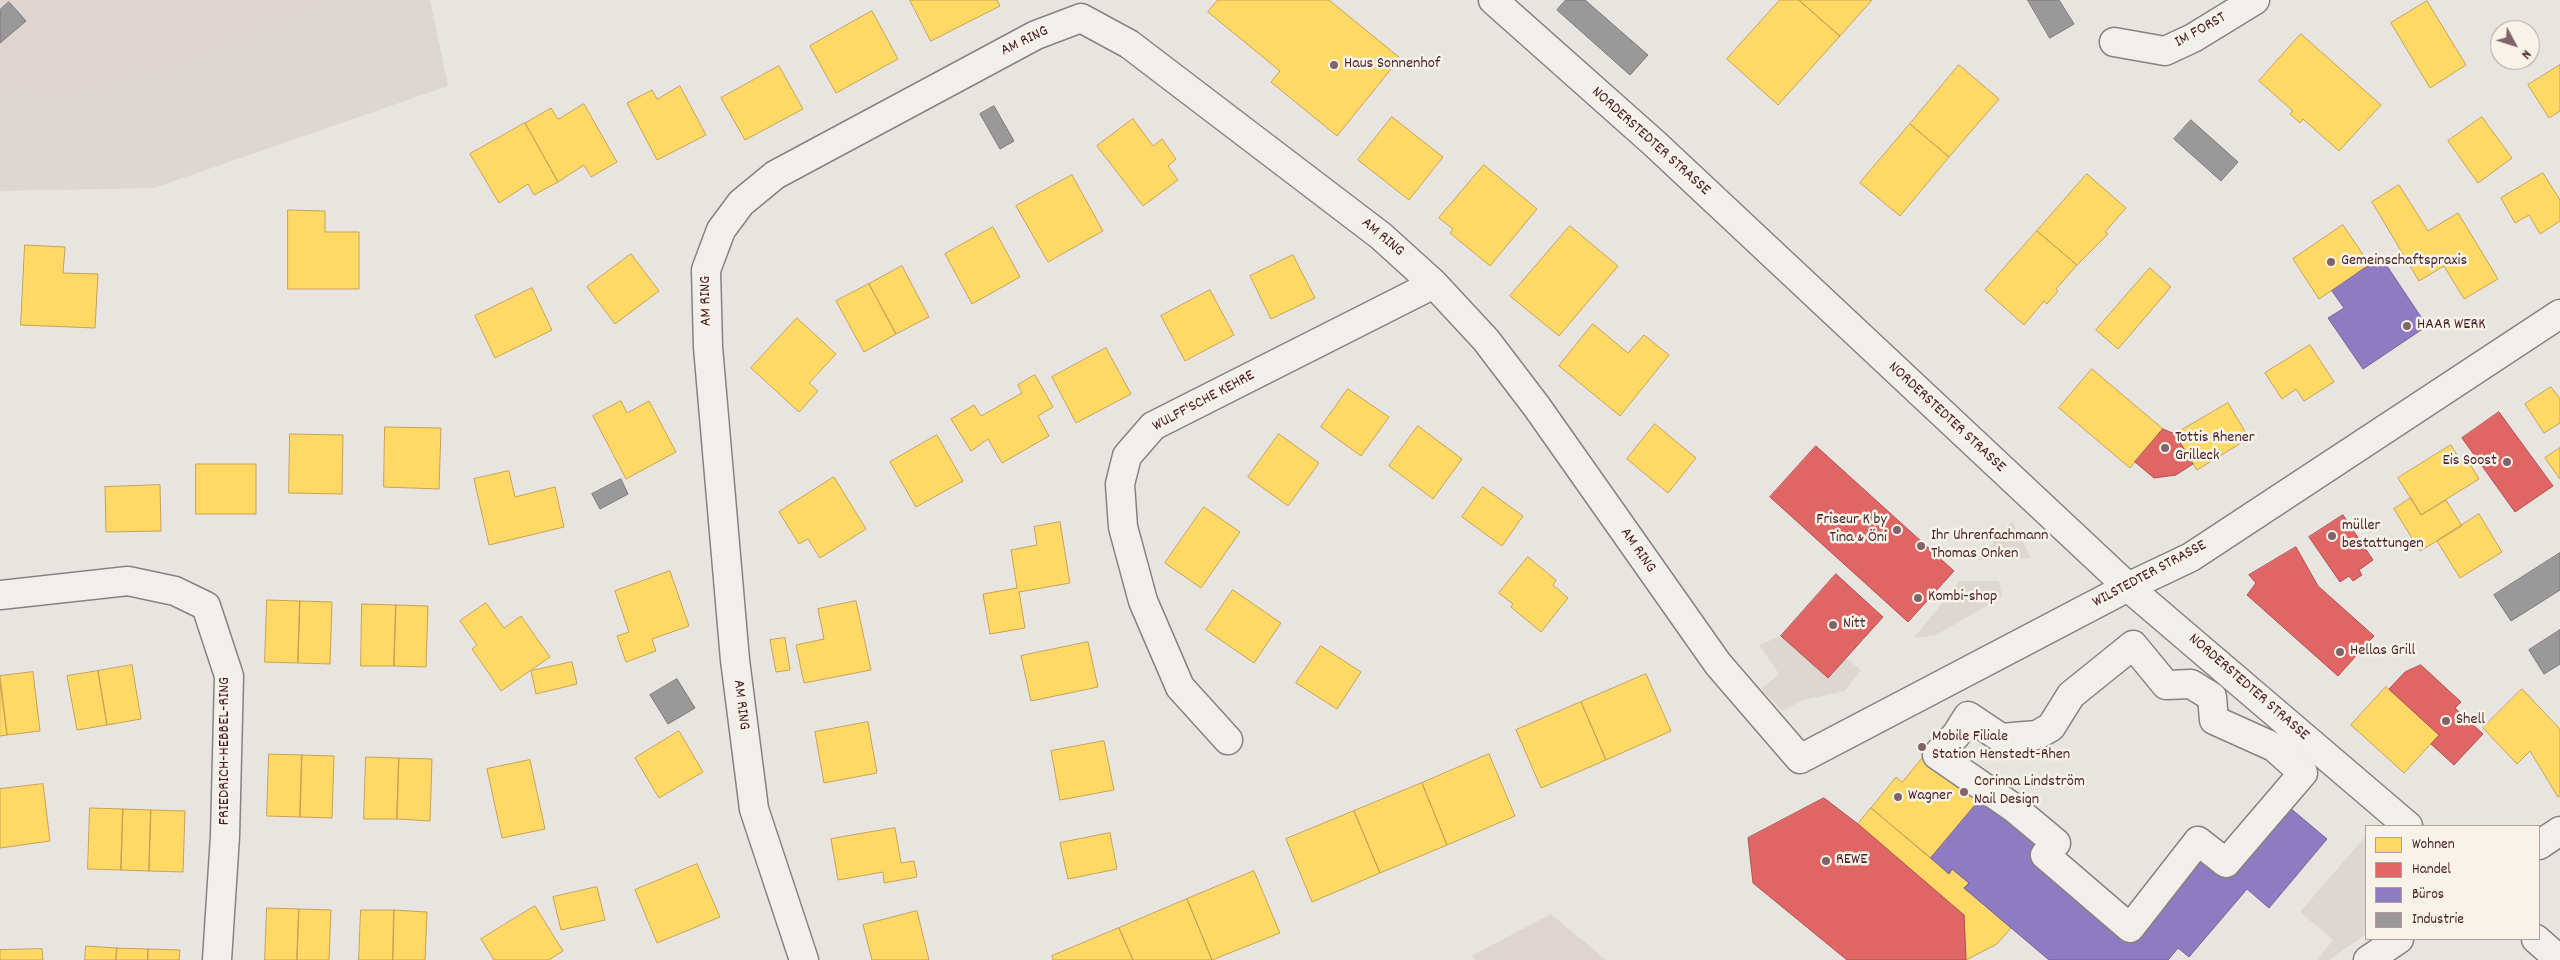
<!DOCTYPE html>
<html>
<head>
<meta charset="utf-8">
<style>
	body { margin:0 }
	#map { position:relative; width:2560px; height:960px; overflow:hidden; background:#e8e5e0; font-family:Dekko,sans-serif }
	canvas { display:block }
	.legend { position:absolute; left:2365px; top:825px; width:175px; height:115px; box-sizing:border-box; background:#f7f3e8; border:1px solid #b29e9c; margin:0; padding:6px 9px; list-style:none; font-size:15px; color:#4a1f2b }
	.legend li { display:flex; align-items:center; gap:10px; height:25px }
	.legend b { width:25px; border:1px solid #b29e9c }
	.north { position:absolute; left:2490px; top:20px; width:50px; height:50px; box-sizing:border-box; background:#f7f3e8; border:1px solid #b29e9c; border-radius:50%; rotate:130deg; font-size:14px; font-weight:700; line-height:20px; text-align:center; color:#4a1f2b }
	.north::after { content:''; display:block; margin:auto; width:18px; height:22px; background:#81646a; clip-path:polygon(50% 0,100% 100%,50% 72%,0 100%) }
</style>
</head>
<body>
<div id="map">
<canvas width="2560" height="960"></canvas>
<ul class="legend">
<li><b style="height:14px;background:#ffd966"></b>Wohnen</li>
<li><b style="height:14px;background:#e06666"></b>Handel</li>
<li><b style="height:14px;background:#8e7cc3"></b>Büros</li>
<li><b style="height:14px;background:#999"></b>Industrie</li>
</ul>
<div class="north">N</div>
</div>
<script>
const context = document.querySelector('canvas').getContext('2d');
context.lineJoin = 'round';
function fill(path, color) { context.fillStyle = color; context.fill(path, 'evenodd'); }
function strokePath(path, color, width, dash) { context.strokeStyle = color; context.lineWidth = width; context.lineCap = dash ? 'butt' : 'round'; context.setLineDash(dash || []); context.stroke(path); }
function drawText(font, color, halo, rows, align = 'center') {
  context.font = font + ' Dekko,sans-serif'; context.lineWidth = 5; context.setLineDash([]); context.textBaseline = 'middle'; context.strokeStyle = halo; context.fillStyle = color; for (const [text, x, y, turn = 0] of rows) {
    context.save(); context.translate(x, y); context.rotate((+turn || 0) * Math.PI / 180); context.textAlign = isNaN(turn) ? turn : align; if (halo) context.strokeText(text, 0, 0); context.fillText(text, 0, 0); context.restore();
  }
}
fill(new Path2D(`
	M 0,0 L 333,0 L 196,61 L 51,102 L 0,81 Z
	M 1551,914 L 1606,960 L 1476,960 L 1471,956 Z`), '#ded5d0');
fill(new Path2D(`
	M 333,0 L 430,0 L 448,86 L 154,188 L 0,191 L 0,81 L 51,102 L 196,61 Z
	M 2012,521 L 2031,558 L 1978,560 Z
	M 1960,581 L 1999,581 L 2002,597 L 1936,635 L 1914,638 Z
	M 1781,636 L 1827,678 L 1846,658 L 1861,670 L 1845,691 L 1803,700 L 1782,711 L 1761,689 L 1779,674 L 1759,645 Z
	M 2366,836 L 2366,934 L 2329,960 L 2320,960 L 2318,959 L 2333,940 L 2300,912 Z`), '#ded6d0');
const homes = new Path2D(`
	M 910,0 L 997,0 L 1000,6 L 931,41 Z
	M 1218,0 L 1329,0 L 1400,58 L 1337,136 L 1271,82 L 1280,71 L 1208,12 Z
	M 1780,0 L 1799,0 L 1840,36 L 1778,105 L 1727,59 Z
	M 1799,0 L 1872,0 L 1840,36 Z
	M 2427,1 L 2466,65 L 2430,88 L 2391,23 Z
	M 872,11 L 898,59 L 836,93 L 810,46 Z
	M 2301,34 L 2381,105 L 2339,151 L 2303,119 L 2300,123 L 2290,114 L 2293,111 L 2259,81 Z
	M 1959,65 L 1999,99 L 1949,157 L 1910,124 Z
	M 2560,65 L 2560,111 L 2549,118 L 2528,85 Z
	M 779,66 L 803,109 L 745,140 L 721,98 Z
	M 680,86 L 706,135 L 657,160 L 627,103 L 652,90 L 657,99 Z
	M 584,104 L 617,162 L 591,177 L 584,165 L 558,182 L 525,123 L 551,108 L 558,119 Z
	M 1392,117 L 1443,157 L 1409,200 L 1358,160 Z
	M 2482,117 L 2512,158 L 2478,183 L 2448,141 Z
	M 1133,119 L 1153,146 L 1162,139 L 1176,159 L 1168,166 L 1178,180 L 1143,206 L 1097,146 Z
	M 525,123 L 558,182 L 534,195 L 528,184 L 499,203 L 470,154 Z
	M 1910,124 L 1949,157 L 1900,216 L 1860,183 Z
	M 1484,165 L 1537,209 L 1490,266 L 1450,233 L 1453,229 L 1439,218 Z
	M 2543,173 L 2560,200 L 2560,221 L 2540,234 L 2529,215 L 2515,223 L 2501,198 Z
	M 2087,174 L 2126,208 L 2105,232 L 2108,234 L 2077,265 L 2037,231 Z
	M 1072,175 L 1103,231 L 1048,262 L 1016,206 Z
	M 2399,185 L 2428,231 L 2458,213 L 2498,279 L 2464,299 L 2444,266 L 2419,281 L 2372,202 Z
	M 288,210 L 325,211 L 325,232 L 359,232 L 359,289 L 288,289 Z
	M 2343,225 L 2370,265 L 2319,299 L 2293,259 Z
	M 1570,226 L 1618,266 L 1559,336 L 1510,296 Z
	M 993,227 L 1020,277 L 972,304 L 945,254 Z
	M 2037,231 L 2077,265 L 2056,289 L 2058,291 L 2047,304 L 2044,301 L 2024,325 L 1985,290 Z
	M 25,245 L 65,247 L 63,273 L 98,274 L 95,328 L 21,325 Z
	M 631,254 L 659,291 L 615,324 L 587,287 Z
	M 1293,255 L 1315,298 L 1271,319 L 1250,276 Z
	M 902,266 L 929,317 L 896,334 L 869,284 Z
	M 2150,268 L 2171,287 L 2118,349 L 2096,330 Z
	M 869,284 L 896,334 L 864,352 L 836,301 Z
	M 532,288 L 552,330 L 495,358 L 475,316 Z
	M 1210,290 L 1234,335 L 1185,361 L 1161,316 Z
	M 797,318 L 836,354 L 809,383 L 818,391 L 799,412 L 751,368 Z
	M 1593,324 L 1628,353 L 1644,335 L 1669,355 L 1620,416 L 1559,366 Z
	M 2310,345 L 2334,382 L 2304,401 L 2296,389 L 2282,399 L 2265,373 Z
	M 1106,348 L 1131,394 L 1076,423 L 1052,377 Z
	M 2092,369 L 2163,429 L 2130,468 L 2059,408 Z
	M 1035,375 L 1053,407 L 1038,416 L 1049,436 L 1002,463 L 988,439 L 971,451 L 951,419 L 974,405 L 981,416 L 1022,393 L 1018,385 Z
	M 2551,387 L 2560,399 L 2560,423 L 2544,433 L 2525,404 Z
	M 1348,389 L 1389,417 L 1361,456 L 1321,427 Z
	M 621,401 L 627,413 L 649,401 L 676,452 L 626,479 L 593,416 Z
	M 2228,403 L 2249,438 L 2197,470 L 2175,434 Z
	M 1655,424 L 1696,458 L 1668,493 L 1627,459 Z
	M 1418,426 L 1462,459 L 1433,499 L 1389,466 Z
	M 385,427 L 441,428 L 439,489 L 384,487 Z
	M 290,434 L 343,435 L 342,494 L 289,493 Z
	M 1279,434 L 1319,463 L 1288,506 L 1248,477 Z
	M 937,435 L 963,481 L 916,507 L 890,462 Z
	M 2451,445 L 2461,462 L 2467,459 L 2479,479 L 2421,515 L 2398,478 Z
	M 2560,448 L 2560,479 L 2545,458 Z
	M 196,464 L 256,464 L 256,514 L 196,514 Z
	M 509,471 L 515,497 L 555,487 L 564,527 L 489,545 L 474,479 Z
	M 834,477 L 866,529 L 820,558 L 808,539 L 799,544 L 779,512 Z
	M 160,485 L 161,531 L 106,532 L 105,487 Z
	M 1483,487 L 1523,516 L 1502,546 L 1462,517 Z
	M 2411,498 L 2421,515 L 2446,500 L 2462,526 L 2420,551 L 2394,509 Z
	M 1204,507 L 1240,532 L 1201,588 L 1165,563 Z
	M 2479,514 L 2502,552 L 2460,578 L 2437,541 Z
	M 1060,522 L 1070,583 L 1019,592 L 1025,628 L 990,634 L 983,594 L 1017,588 L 1011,550 L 1037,545 L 1034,527 Z
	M 1528,557 L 1556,580 L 1553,585 L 1568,598 L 1541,632 L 1511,607 L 1513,604 L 1499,593 Z
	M 670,571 L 689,626 L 652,639 L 656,651 L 626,662 L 617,636 L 629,632 L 615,591 Z
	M 1233,590 L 1281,623 L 1254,663 L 1206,630 Z
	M 267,600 L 300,601 L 298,663 L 265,662 Z
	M 300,601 L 332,602 L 330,664 L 298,663 Z
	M 856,601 L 871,670 L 804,683 L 796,645 L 824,639 L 818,609 Z
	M 486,603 L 504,628 L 521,616 L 550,657 L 501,691 L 472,649 L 477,645 L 460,621 Z
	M 362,604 L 396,605 L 394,666 L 361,666 Z
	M 396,605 L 428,606 L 426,667 L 394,666 Z
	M 785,638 L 790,670 L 776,672 L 770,640 Z
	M 1088,642 L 1098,687 L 1031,701 L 1021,656 Z
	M 1321,646 L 1361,672 L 1337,709 L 1296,683 Z
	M 572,662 L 577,684 L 536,694 L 531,671 Z
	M 132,665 L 141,719 L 107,725 L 98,671 Z
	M 98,671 L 107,725 L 77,730 L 67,676 Z
	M 33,672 L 40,731 L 7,735 L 0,676 Z
	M 1646,674 L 1671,731 L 1606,760 L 1581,702 Z
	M 0,682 L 7,735 L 0,736 Z
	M 2386,687 L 2439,735 L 2404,773 L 2351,725 Z
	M 2522,689 L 2560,729 L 2560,796 L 2558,797 L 2530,751 L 2517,764 L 2483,728 Z
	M 1581,702 L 1606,760 L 1541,788 L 1516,730 Z
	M 868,722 L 877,773 L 824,783 L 815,732 Z
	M 679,731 L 703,772 L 659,798 L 635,758 Z
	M 1104,741 L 1114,790 L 1060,800 L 1051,751 Z
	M 1929,750 L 1983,796 L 1931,858 L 1871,808 L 1896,777 L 1902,782 Z
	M 269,754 L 302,755 L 300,817 L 267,816 Z
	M 1489,754 L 1515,816 L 1447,845 L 1422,783 Z
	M 302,755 L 334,756 L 332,818 L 300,817 Z
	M 366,757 L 399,758 L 397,819 L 364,819 Z
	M 399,758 L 432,759 L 430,821 L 397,819 Z
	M 530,760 L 545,829 L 502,838 L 487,769 Z
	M 1422,783 L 1447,845 L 1380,873 L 1354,811 Z
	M 43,784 L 50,841 L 0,848 L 0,789 Z
	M 90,808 L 123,809 L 121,870 L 88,869 Z
	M 1871,808 L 1949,874 L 1952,869 L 1969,883 L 1964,888 L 2011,928 L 1997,944 L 1966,960 L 1964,915 L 1858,824 Z
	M 123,809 L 151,810 L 149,871 L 121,870 Z
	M 151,810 L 185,811 L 183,872 L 149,871 Z
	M 1354,811 L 1380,873 L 1312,902 L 1286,839 Z
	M 895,828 L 901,863 L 914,861 L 917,877 L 884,883 L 883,872 L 838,880 L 831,839 Z
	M 1110,833 L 1117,869 L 1068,879 L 1060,843 Z
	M 697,864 L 720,917 L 657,943 L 635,890 Z
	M 1254,871 L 1280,933 L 1212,960 L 1187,899 Z
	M 597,887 L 605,920 L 561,930 L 553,897 Z
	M 1187,899 L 1212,960 L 1133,960 L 1119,928 Z
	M 535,906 L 563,951 L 549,960 L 494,960 L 481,939 Z
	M 267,908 L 299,909 L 297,960 L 265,960 Z
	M 299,909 L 331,910 L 329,960 L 297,960 Z
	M 361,910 L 394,910 L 393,960 L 359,960 Z
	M 394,910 L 427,912 L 425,960 L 393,960 Z
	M 917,911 L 929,960 L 872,960 L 863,925 Z
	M 1119,928 L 1133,960 L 1053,960 L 1052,956 Z
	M 86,946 L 117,948 L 116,960 L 85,960 Z
	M 117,948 L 148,949 L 148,960 L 116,960 Z
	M 42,949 L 43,960 L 0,960 L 0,950 Z
	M 148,949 L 180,950 L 179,960 L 148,960 Z`);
fill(homes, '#ffd966');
strokePath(homes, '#c9a154', 1);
const shops = new Path2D(`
	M 2499,412 L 2553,486 L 2515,512 L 2462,438 Z
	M 2163,429 L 2175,434 L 2193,464 L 2176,475 L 2154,478 L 2135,462 Z
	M 1816,446 L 1954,571 L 1908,622 L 1770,497 Z
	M 2343,515 L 2373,560 L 2359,570 L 2362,575 L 2353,581 L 2349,576 L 2340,582 L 2309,537 Z
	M 2296,547 L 2318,586 L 2374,636 L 2338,676 L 2247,595 L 2256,583 L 2249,575 Z
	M 1836,574 L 1883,617 L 1828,678 L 1781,636 Z
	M 2421,665 L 2461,702 L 2455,708 L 2483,734 L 2454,765 L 2431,744 L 2439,735 L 2389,689 L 2405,672 Z
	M 1824,798 L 1858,824 L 1964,915 L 1966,960 L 1847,960 L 1753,883 L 1748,838 Z`);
fill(shops, '#e06666');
strokePath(shops, '#b35154', 1);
const offices = new Path2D(`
	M 2381,257 L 2427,326 L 2363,369 L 2328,318 L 2344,308 L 2332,291 Z
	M 1983,796 L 2040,844 L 2128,932 L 2198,848 L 2225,870 L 2283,802 L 2327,839 L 2269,908 L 2247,889 L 2189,957 L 2178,948 L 2168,960 L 2049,960 L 1964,888 L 1969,883 L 1952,869 L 1949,874 L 1931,858 Z`);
fill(offices, '#8e7cc3');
strokePath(offices, '#7a6095', 1);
const industry = new Path2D(`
	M 1566,0 L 1585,0 L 1648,55 L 1630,75 L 1557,10 Z
	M 2028,0 L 2059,0 L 2074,24 L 2050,38 Z
	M 9,2 L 26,21 L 0,43 L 0,10 Z
	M 994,106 L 1014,141 L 1000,149 L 980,114 Z
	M 2191,120 L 2238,162 L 2221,181 L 2174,139 Z
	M 621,479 L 628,494 L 600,509 L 592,494 Z
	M 2560,553 L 2560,590 L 2511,621 L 2494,595 Z
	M 2560,630 L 2560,664 L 2544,674 L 2529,650 Z
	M 677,679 L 695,708 L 668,724 L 650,695 Z`);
fill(industry, '#999');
strokePath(industry, '#817478', 1);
const street = new Path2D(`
	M 2114,42 L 2165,51 L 2193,38 L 2255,0
	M 0,595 L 128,581 L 175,591 L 206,606 L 229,676 L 225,836 L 217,960
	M 2133,645 L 2166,685 L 2191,684 L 2212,697 L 2214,720 L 2274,747 L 2303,773 L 2226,863 L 2198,841 L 2130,928 L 2045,855 L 2056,843 L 2014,808 L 1937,755 L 1956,735 L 1968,716 L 2001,738 L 2037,735 L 2051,727 L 2071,695 Z
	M 1228,740 L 1180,687 L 1143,601 L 1123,527 L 1120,484 L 1127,456 L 1153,426 L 1434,284
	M 2539,845 L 2560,831
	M 804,960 L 754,809 L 735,660 L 708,347 L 706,270 L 721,230 L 741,203 L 775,175 L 1036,35 L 1081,18 L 1129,44 L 1381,236 L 1434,284 L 1486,340 L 1537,407 L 1718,664 L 1800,759 L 2128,587 L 2191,557 L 2560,314
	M 2368,960 L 2399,939`);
const secondary = new Path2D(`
	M 1493,0 L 1654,143 L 2128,587 L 2408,826
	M 2536,939 L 2560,960`);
strokePath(street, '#898080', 31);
strokePath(secondary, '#898080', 31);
strokePath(street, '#f0efeb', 28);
strokePath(secondary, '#f0efeb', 28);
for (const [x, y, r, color] of [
	[1334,65,5,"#81646a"],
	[2331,262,5,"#81646a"],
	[2407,326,5,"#81646a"],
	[2165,448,5,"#81646a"],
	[2507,462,5,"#81646a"],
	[1897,530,5,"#81646a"],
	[2332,536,5,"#81646a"],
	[1921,546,5,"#81646a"],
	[1918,598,5,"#81646a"],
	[1833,625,5,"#81646a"],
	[2340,652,5,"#81646a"],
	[2446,721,5,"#81646a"],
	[1922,747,5,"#81646a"],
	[1964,792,5,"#81646a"],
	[1898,797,5,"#81646a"],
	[1826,861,5,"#81646a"]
]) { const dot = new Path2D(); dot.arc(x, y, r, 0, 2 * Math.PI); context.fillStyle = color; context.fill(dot); strokePath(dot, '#f7f3e8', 2); }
drawText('16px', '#4a1f2b', '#f7f3e8', [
	["IM FORST",2201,31,-29],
	["AM RING",1025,42,-26],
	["NORDERSTEDTER STRASSE",1650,142,42],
	["AM RING",1382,238,40],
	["AM RING",707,301,-91],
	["WULFF'SCHE KEHRE",1204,402,-28],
	["NORDERSTEDTER STRASSE",1946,418,43],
	["AM RING",1637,551,55],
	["WILSTEDTER STRASSE",2150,575,-28],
	["NORDERSTEDTER STRASSE",2248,688,41],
	["AM RING",740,705,83],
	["FRIEDRICH-HEBBEL-RING",226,751,-90]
]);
drawText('16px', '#4a1f2b', '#f7f3e8', [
	["Haus Sonnenhof",1344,65],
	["Gemeinschaftspraxis",2341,262],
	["HAAR WERK",2417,326],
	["Tottis Rhener",2175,439],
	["Grilleck",2175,457],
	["Eis Soost",2497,462,"right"],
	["Friseur K by",1887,521,"right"],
	["Tina & Öni",1887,539,"right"],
	["müller",2342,527],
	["bestattungen",2342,545],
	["Ihr Uhrenfachmann",1931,537],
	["Thomas Onken",1931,555],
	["Kombi-shop",1928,598],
	["Nitt",1843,625],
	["Hellas Grill",2350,652],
	["Shell",2456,721],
	["Mobile Filiale",1932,738],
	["Station Henstedt-Rhen",1932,756],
	["Corinna Lindström",1974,783],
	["Nail Design",1974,801],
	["Wagner",1908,797],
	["REWE",1836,861]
], 'left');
</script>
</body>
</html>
